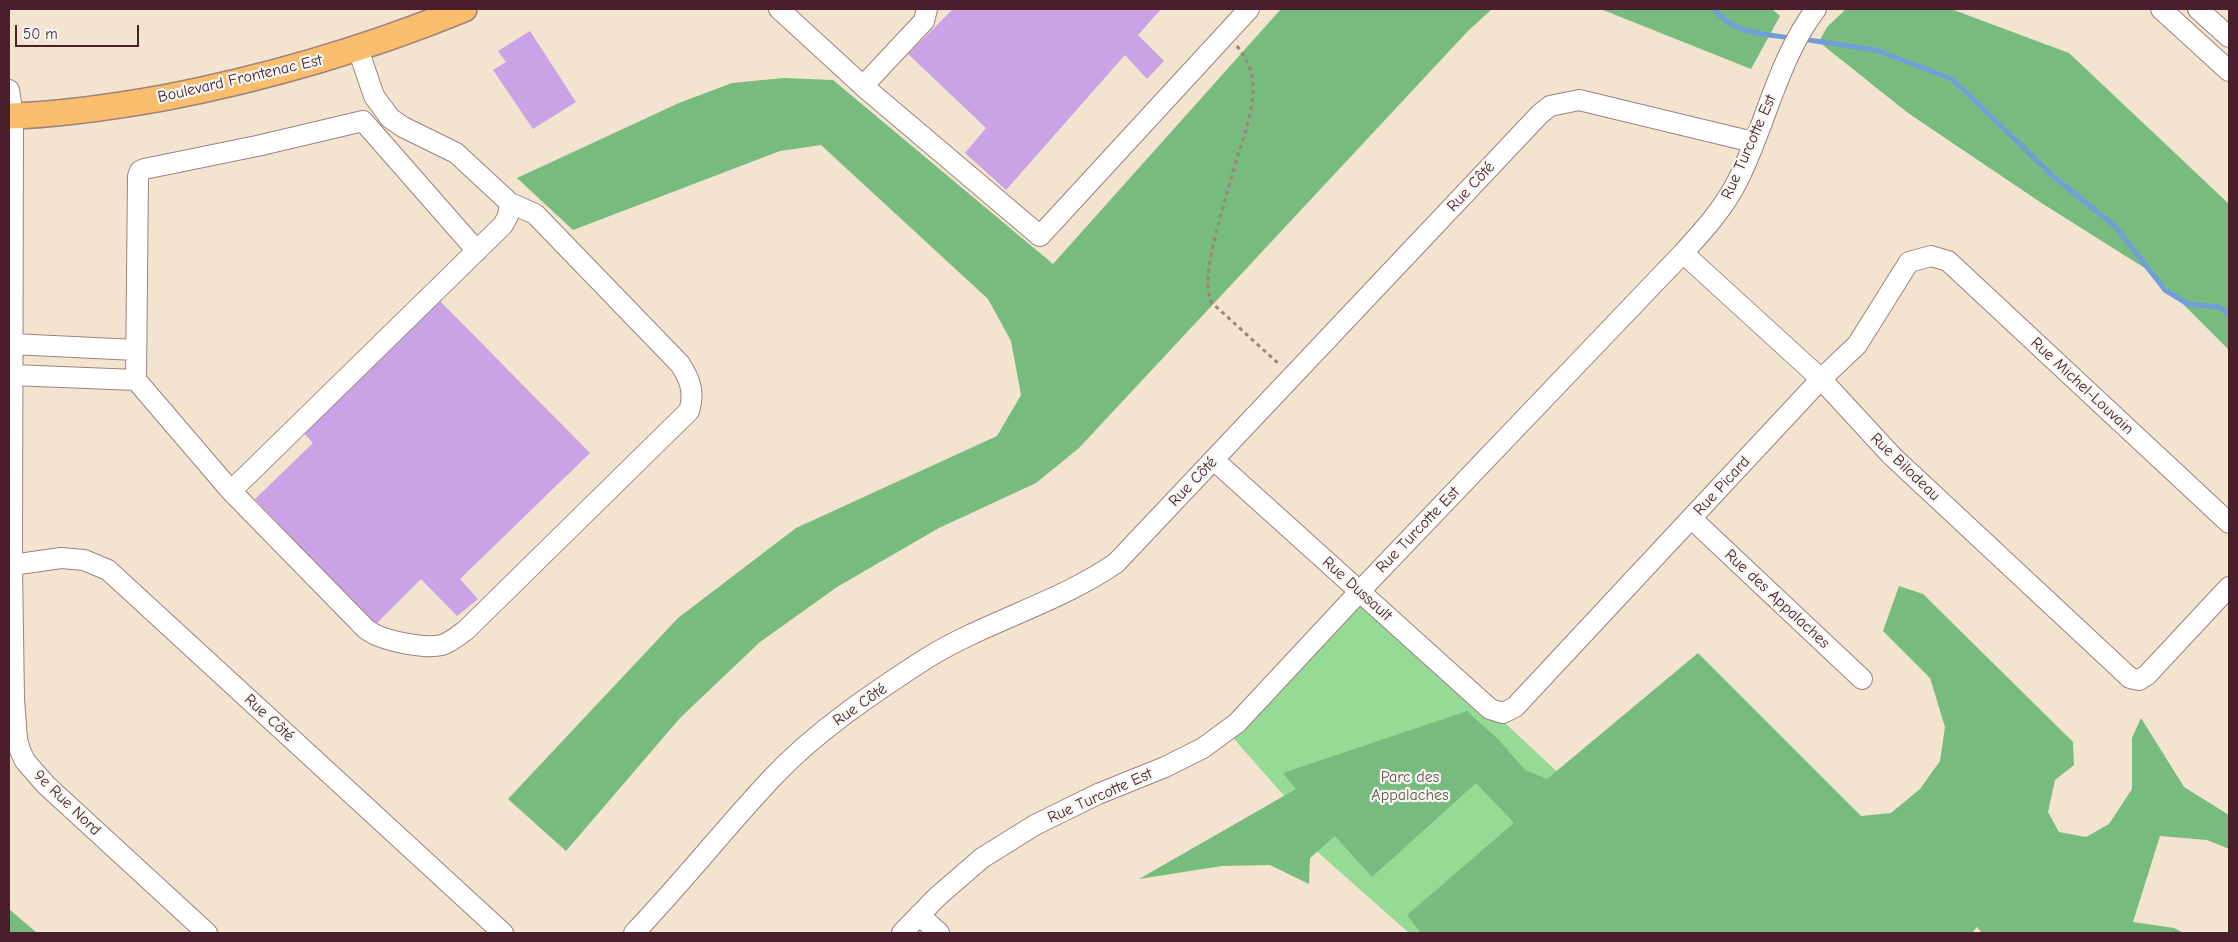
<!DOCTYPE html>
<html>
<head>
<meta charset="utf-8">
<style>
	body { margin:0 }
	#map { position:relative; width:2238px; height:942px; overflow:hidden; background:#f3e4cf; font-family:"Comic Neue",sans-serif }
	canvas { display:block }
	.frame { position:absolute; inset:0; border:10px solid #4a1f2b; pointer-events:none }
	.scale { position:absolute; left:15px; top:25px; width:124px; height:22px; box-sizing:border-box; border:2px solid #4a1f2b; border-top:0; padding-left:6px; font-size:15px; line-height:18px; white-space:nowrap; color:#4a1f2b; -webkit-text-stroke:4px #f6f6f2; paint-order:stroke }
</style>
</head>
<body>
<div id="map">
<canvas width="2238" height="942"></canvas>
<div class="frame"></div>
<div class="scale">50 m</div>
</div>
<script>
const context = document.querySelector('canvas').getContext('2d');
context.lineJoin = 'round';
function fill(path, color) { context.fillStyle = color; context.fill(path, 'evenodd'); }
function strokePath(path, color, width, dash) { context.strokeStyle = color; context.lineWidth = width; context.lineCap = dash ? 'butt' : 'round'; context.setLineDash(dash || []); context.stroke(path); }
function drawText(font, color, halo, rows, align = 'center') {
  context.font = font + ' "Comic Neue",sans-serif'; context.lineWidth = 4.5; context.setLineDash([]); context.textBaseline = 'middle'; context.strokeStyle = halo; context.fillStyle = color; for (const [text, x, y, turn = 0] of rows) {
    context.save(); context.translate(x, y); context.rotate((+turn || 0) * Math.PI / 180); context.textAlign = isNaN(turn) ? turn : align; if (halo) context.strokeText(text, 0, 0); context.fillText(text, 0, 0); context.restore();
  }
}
fill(new Path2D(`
	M 1360,591 L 1490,709 L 1730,933 L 1409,933 L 1269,809 L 1286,798 L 1227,731 Z`), '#96db95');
fill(new Path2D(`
	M 1281,9 L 1492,9 L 1467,32 L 1079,448 L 1036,483 L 939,528 L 837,587 L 760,642 L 680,718 L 566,851 L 508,799 L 678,618 L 796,528 L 997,436 L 1021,395 L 1011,341 L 988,299 L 821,145 L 780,151 L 573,230 L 517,178 L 679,103 L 732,83 L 783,78 L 833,80 L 1053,264 Z
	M 1591,9 L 1772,9 L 1780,16 L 1751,69 L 1603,10 Z
	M 1846,9 L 1951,9 L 2069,53 L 2229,204 L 2229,350 L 2151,272 L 2043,204 L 1908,113 L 1819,42 L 1827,27 Z
	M 1899,586 L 1923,594 L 2073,742 L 2074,765 L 2055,780 L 2048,812 L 2059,832 L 2086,837 L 2109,824 L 2132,789 L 2132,738 L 2141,718 L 2184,787 L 2229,815 L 2229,849 L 2207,840 L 2160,836 L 2133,922 L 2174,928 L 2184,933 L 1982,933 L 1977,927 L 1972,933 L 1421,933 L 1407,915 L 1514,823 L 1476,783 L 1372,877 L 1335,836 L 1310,858 L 1309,884 L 1270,865 L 1222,866 L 1139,879 L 1296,789 L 1283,773 L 1467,711 L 1499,740 L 1525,770 L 1547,779 L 1698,653 L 1861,816 L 1891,813 L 1920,789 L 1940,761 L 1945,727 L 1930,678 L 1883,631 Z
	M 9,909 L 37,933 L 9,933 Z`), '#78bb7e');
strokePath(new Path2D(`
	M 1714,9 C 1732,33 1763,34 1791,38
	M 1802,39 L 1876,50 L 1952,79 L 2054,177 L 2115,226 L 2165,290 L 2188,304 L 2219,307 L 2229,314`), '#709ed8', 5);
fill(new Path2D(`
	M 953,9 L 1161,9 L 1138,35 L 1164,61 L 1147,79 L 1125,55 L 1006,190 L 965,153 L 986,128 L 908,54 Z
	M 530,31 L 576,102 L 533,129 L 493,70 L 506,62 L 498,51 Z
	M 436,297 L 590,453 L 460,579 L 478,599 L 457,616 L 421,579 L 374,626 L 255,499 L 313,443 L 300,429 Z`), '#caa2e6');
const minor = new Path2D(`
	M 779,9 L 863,86 L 1040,236 L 1249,9
	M 2161,9 L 2229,71
	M 2198,9 L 2229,37
	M 358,49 L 374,96 L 390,118 L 403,127 L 456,153 L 510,203 L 535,214 L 680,364 C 690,379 695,393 689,411 L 466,630 C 458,636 451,642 442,645 C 424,649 381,641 366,629 L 231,491 L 136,380 L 138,176 L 140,171 L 144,169 L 257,146 L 363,121 L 477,251
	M 863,86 L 924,21 L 927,9
	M 9,90 L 13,116 L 12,565 L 14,699 L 17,739 L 20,750 L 25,761 L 46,785 L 207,933
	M 1683,253 L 1821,379 L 1892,456 L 2130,678 L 2139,680 L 2147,675 L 2229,587
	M 12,344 L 136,350
	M 12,375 L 136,380
	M 1214,460 L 1490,709 L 1503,713 L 1515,707 L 1821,379 L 1857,345 L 1909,262 L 1931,256 L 1948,261 L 2229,523
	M 231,491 L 503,225 L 508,216 L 510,203
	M 1692,519 L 1862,679
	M 12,565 L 61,558 L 84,560 L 108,570 L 503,933
	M 919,915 L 939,933
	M 634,933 C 682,883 725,828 772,778 C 816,731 873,693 927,658 C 987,621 1058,603 1116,563 L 1540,114 L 1550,106 L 1579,100 L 1753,142
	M 902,933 L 937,897 L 982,858 L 1035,825 L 1098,794 L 1165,767 L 1203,748 L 1237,723 L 1360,591 L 1683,253 C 1704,230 1724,208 1738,180 C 1766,124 1778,59 1816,9`);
const major = new Path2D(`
	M 9,116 C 60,115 112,107 163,98 C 267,78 366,49 464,9`);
strokePath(minor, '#9e827d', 22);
strokePath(major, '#9e827d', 28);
strokePath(new Path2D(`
	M 1237,46 C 1243,54 1249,63 1251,73 C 1258,100 1245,132 1237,158 C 1228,189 1219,219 1212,250 C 1209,269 1205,284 1211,302 L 1279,364`), '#9e827d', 3, [4, 4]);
strokePath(minor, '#fff', 20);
strokePath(major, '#f9be6d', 25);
drawText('16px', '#4a1f2b', '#f6f6f2', [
	["Boulevard Frontenac Est",240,79,-13],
	["Rue Turcotte Est",1749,147,-66],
	["Rue Côté",1471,187,-47],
	["Rue Michel-Louvain",2082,386,43],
	["Rue Bilodeau",1905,467,44],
	["Rue Côté",1193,482,-46],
	["Rue Picard",1722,486,-47],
	["Rue Turcotte Est",1418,530,-46],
	["Rue Dussault",1357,589,42],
	["Rue des Appalaches",1777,599,43],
	["Rue Côté",860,705,-35],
	["Rue Côté",269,718,43],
	["Rue Turcotte Est",1100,796,-24],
	["9e Rue Nord",67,803,44]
]);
drawText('16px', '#61574b', '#f6f6f2', [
	["Parc des",1410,777],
	["Appalaches",1410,795]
]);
</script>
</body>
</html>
